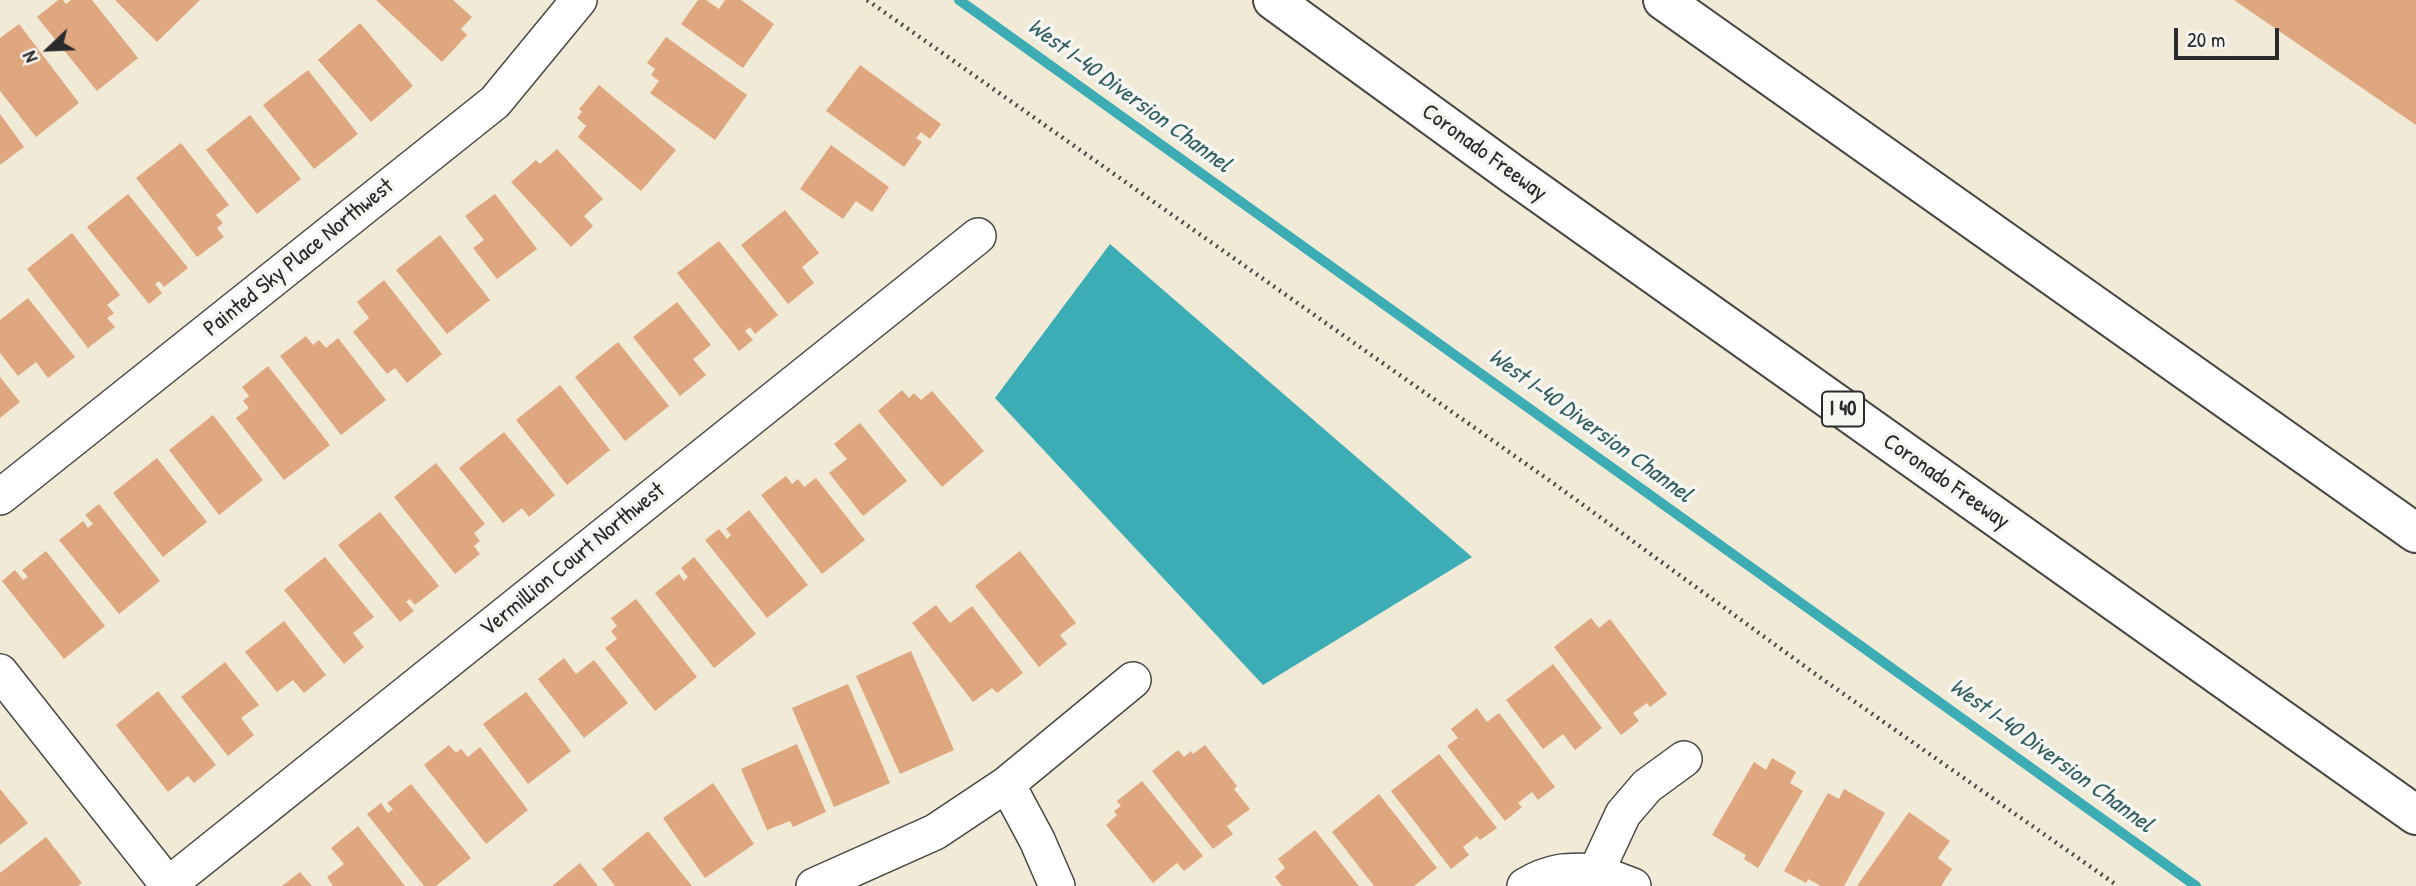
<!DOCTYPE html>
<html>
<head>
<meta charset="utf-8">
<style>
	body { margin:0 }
	#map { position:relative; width:2416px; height:886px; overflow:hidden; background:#f0ead6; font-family:"Patrick Hand",sans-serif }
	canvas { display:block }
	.north { position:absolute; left:14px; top:14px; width:70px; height:70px; -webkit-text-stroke:5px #f6f6f2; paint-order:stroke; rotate:247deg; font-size:19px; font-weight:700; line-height:28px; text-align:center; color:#2b2b2b }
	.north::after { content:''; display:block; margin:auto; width:24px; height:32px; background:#2b2b2b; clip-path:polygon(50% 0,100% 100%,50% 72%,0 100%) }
	.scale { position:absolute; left:2174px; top:28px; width:105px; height:32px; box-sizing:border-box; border:4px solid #2b2b2b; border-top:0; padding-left:9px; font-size:21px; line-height:24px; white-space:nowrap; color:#2b2b2b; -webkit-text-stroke:5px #f6f6f2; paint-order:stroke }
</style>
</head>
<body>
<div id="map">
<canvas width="2416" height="886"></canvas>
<div class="north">N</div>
<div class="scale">20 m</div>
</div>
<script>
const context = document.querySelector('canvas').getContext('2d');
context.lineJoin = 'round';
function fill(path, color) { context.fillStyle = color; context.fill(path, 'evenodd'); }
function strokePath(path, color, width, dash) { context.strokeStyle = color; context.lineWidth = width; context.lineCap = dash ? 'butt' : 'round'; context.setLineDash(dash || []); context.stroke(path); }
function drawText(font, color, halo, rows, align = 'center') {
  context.font = font + ' "Patrick Hand",sans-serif'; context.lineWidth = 7; context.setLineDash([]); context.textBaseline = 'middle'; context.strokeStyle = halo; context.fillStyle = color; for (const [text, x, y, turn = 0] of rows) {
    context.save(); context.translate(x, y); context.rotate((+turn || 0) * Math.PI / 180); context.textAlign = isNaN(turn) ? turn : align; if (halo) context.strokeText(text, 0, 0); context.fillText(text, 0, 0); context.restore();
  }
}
fill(new Path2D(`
	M 1110,244 L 1472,557 L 1263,685 L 995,398 Z`), '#3cadb4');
strokePath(new Path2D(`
	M 959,0 L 2196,886`), '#3cadb4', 10);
fill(new Path2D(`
	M 58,0 L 63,0 L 66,4 L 71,0 L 92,0 L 138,58 L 97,91 L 37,17 Z
	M 115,0 L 200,0 L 157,42 Z
	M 376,0 L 453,0 L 472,17 L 461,29 L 467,35 L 442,62 Z
	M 698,0 L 706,0 L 719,9 L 725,0 L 741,0 L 774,24 L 743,68 L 681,24 Z
	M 2234,0 L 2416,0 L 2416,125 Z
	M 360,23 L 413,86 L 371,122 L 318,60 Z
	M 19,24 L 79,103 L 36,137 L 0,91 L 0,38 Z
	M 666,37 L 747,95 L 715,140 L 650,93 L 659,81 L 651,75 L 655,69 L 647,63 Z
	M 860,65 L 941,124 L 930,139 L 921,132 L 916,138 L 922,142 L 904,167 L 826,111 Z
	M 308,70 L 358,134 L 314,169 L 263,105 Z
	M 599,85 L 676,150 L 641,191 L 578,137 L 586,126 L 577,118 L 582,112 L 579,109 Z
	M 0,114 L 24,147 L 0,165 Z
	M 250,115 L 301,179 L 257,214 L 206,150 Z
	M 181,143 L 229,205 L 216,215 L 223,223 L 217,228 L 224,237 L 197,257 L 136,178 Z
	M 831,145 L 889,187 L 872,212 L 856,201 L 843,219 L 800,189 Z
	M 557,149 L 603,199 L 584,216 L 593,226 L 571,247 L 511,182 L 536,160 L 540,164 Z
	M 128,194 L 188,268 L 164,287 L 159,281 L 155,284 L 162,293 L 149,304 L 87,227 Z
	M 495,194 L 537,249 L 497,279 L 473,248 L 484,240 L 465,216 Z
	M 785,210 L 819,253 L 802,267 L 814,283 L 788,304 L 741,245 Z
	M 72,233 L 120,295 L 107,305 L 114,313 L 107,318 L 115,327 L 88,348 L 27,269 Z
	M 440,235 L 490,300 L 447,334 L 396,270 Z
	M 719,241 L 778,315 L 755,334 L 750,327 L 745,331 L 753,340 L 739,351 L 677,273 Z
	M 384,280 L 442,354 L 407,383 L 395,368 L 387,374 L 353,332 L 369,318 L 357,302 Z
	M 28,298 L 75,357 L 48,378 L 36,362 L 18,376 L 0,353 L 0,320 Z
	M 677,302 L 711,345 L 693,359 L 706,375 L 680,396 L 633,337 Z
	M 306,336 L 313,345 L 319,340 L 326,348 L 338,338 L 386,400 L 341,435 L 280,356 Z
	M 618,342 L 669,406 L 625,441 L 575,377 Z
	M 268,366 L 330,445 L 284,480 L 236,418 L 249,408 L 243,401 L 249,396 L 242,387 Z
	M 0,377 L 20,402 L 0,418 Z
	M 560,385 L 610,450 L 567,485 L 516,420 Z
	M 902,390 L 909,398 L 914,393 L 921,400 L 932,391 L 984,451 L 942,487 L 878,411 Z
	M 213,415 L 263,480 L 219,515 L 169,450 Z
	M 860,423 L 907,481 L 863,516 L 829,473 L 847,459 L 834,444 Z
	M 504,432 L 555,495 L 529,517 L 522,508 L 503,523 L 459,468 Z
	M 157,458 L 207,522 L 163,557 L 113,493 Z
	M 436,463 L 485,524 L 474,533 L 480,541 L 474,546 L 480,554 L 455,574 L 394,497 Z
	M 786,476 L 792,484 L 798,479 L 804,487 L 816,478 L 865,540 L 822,574 L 761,495 Z
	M 99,504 L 160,581 L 119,614 L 59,540 L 83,521 L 88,528 L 93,524 L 85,515 Z
	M 749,510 L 808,585 L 767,618 L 705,540 L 719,529 L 727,539 L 731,535 L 726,529 Z
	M 380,512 L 439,586 L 415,605 L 410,599 L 406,602 L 414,611 L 400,622 L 338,545 Z
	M 46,551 L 105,626 L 64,659 L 2,581 L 15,570 L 23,580 L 28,577 L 22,570 Z
	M 1020,551 L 1076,623 L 1060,635 L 1067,644 L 1039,667 L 975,586 Z
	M 325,557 L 374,617 L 353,633 L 364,647 L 344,664 L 284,590 Z
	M 694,557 L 756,634 L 714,668 L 655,593 L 679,574 L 684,581 L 688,577 L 681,568 Z
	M 636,599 L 697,677 L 655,711 L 605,648 L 617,639 L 611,631 L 617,626 L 611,618 Z
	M 936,605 L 950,623 L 972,606 L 1023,673 L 997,693 L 992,688 L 973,702 L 912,623 Z
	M 1591,618 L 1599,628 L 1610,619 L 1667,694 L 1650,707 L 1647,703 L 1633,713 L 1639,721 L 1621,735 L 1554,647 Z
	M 284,621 L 326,675 L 304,693 L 293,680 L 277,692 L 245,652 Z
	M 911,651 L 954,750 L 900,774 L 856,676 Z
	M 564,658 L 576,674 L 594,660 L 628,703 L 584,738 L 538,679 Z
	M 225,662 L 259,705 L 241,718 L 254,735 L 228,756 L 181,697 Z
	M 1553,664 L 1602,728 L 1575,750 L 1563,734 L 1543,749 L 1506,700 Z
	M 848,684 L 890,783 L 834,807 L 792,708 Z
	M 158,691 L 216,765 L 194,783 L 188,776 L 168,792 L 116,725 Z
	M 526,692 L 571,751 L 528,784 L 483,724 Z
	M 1477,708 L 1487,722 L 1499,713 L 1555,787 L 1538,800 L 1532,792 L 1518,803 L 1522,807 L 1505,821 L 1447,746 L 1458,738 L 1451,729 Z
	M 797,744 L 826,812 L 793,827 L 790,821 L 767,830 L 741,769 Z
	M 449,745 L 456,753 L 461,749 L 468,757 L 480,747 L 528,810 L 486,844 L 424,765 Z
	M 1205,745 L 1237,786 L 1234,789 L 1250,809 L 1227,826 L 1233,834 L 1213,849 L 1152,771 L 1178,750 L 1184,757 L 1191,751 L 1193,754 Z
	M 1439,754 L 1497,828 L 1480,840 L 1477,836 L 1463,847 L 1469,855 L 1451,869 L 1391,791 Z
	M 1772,758 L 1796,772 L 1790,783 L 1803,791 L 1758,868 L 1744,859 L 1746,855 L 1712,835 L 1754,762 L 1766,770 Z
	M 1142,781 L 1203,856 L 1184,871 L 1177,863 L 1153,883 L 1106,825 L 1117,815 L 1114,811 L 1121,806 L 1117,801 Z
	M 713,783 L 754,844 L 705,878 L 663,818 Z
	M 411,784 L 471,858 L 436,886 L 424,886 L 367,814 L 381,803 L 388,813 L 393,809 L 387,803 Z
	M 0,789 L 28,823 L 0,845 Z
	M 1844,789 L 1885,813 L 1844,886 L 1821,886 L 1808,879 L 1806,883 L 1784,871 L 1828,793 L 1839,799 Z
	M 1379,794 L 1437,868 L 1414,886 L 1374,886 L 1332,832 Z
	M 1909,812 L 1950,841 L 1938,858 L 1952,869 L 1941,886 L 1857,886 Z
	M 358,826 L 405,886 L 333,886 L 327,877 L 344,864 L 331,848 Z
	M 1315,830 L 1359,886 L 1282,886 L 1275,877 L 1285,868 L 1278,859 Z
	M 648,831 L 692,886 L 615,886 L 602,869 Z
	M 46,837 L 82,883 L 78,886 L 0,886 L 0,873 Z
	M 580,863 L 598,886 L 552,886 Z
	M 300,872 L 312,886 L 282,886 Z`), '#dfa77f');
const minor = new Path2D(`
	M 0,497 L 495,102 L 579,0
	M 0,672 L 169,886
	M 1007,784 L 1037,840 L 1057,886
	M 1596,872 L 1633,886
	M 168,885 L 978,236
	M 814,886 L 935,832 L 1007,784 L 1133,680
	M 1525,886 C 1550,871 1567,870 1596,872 L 1623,814 L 1647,786 L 1684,759`);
const motorway = new Path2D(`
	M 1273,0 L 1511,173 L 2416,815
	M 1663,0 L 2416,533`);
strokePath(minor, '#494845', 38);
strokePath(motorway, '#494845', 42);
strokePath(new Path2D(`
	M 867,0 L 1553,483 L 1818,676 L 2118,886`), '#494845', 4.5, [2, 5]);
strokePath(minor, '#fff', 35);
strokePath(motorway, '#fff', 38);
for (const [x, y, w] of [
	[1843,409,42]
]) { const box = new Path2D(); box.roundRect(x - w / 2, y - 17.5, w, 35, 5); context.fillStyle = '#f6f6f2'; context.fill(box); strokePath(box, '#2b2b2b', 2); }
drawText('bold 21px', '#2b2b2b', null, [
	["I 40",1843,409]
]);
drawText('23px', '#2b2b2b', '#f6f6f2', [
	["Coronado Freeway",1484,153,36],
	["Painted Sky Place Northwest",299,258,-39],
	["Coronado Freeway",1946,482,35],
	["Vermillion Court Northwest",573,560,-39]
]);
drawText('italic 24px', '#325f62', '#f6f6f2', [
	["West I-40 Diversion Channel",1129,96,36],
	["West I-40 Diversion Channel",1590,426,36],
	["West I-40 Diversion Channel",2051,756,36]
]);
</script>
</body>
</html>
